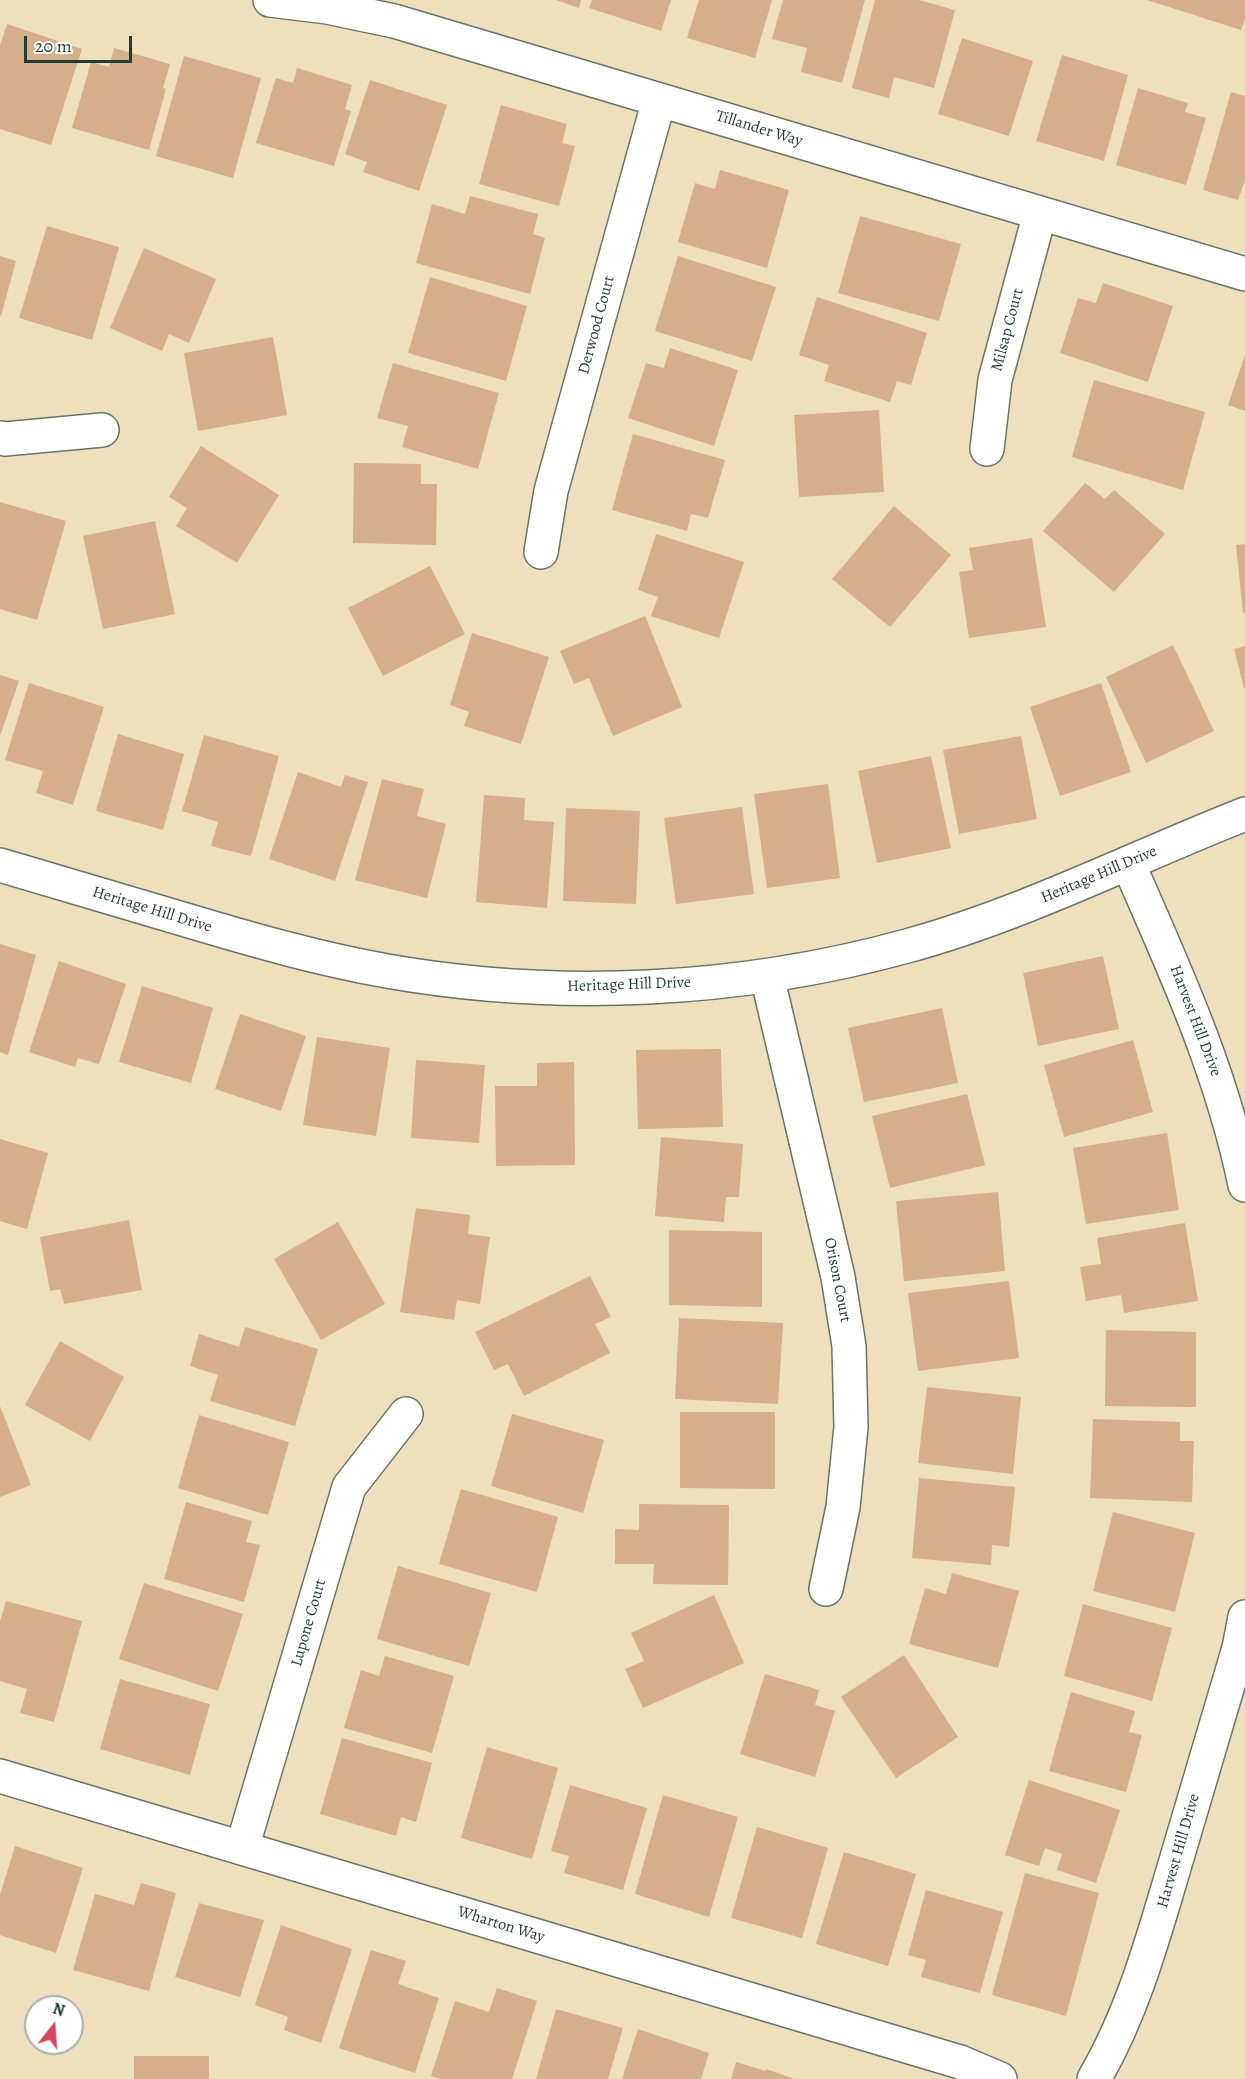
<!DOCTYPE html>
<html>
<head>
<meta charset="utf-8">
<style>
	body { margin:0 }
	#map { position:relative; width:1245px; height:2079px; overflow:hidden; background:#eedfbd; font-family:Alegreya,serif }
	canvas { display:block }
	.north { position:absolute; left:24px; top:1995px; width:60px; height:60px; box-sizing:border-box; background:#fff; border:2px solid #a5b1ae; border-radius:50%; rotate:17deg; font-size:16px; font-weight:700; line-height:24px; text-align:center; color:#1f3d34 }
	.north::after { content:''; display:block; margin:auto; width:21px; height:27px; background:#d1495b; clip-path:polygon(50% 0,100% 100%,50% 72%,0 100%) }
	.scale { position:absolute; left:24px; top:36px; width:108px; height:27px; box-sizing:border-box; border:3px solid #1f3d34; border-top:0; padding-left:8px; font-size:18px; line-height:21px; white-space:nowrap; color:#1f3d34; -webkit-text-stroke:4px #fff; paint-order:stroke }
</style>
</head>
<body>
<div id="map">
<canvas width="1245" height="2079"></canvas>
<div class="north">N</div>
<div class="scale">20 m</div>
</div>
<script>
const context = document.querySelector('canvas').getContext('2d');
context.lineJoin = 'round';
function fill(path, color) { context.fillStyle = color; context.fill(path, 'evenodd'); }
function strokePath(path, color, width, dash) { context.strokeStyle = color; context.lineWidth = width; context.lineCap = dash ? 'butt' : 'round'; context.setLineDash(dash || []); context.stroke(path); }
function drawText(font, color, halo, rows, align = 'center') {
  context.font = font + ' Alegreya,serif'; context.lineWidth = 4.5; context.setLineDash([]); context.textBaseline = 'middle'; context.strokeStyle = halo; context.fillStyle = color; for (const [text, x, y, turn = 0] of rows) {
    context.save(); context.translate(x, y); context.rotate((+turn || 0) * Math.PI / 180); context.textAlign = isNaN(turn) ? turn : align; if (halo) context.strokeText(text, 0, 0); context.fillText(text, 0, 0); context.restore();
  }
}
fill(new Path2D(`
	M 556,0 L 581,0 L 579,8 Z
	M 592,0 L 671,0 L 661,31 L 589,8 Z
	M 699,0 L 772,0 L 755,58 L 687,38 Z
	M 783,0 L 865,0 L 842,83 L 801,72 L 807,48 L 772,39 Z
	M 875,0 L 919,0 L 955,10 L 934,88 L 894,77 L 889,98 L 852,88 Z
	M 1147,0 L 1245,0 L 1245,19 L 1241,30 Z
	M 7,24 L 82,49 L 51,145 L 0,129 L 0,45 Z
	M 962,38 L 1033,61 L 1009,136 L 938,114 Z
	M 114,48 L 170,64 L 163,88 L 166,89 L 149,150 L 72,128 L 91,62 L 109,67 Z
	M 1062,55 L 1128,75 L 1104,161 L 1036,141 Z
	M 184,56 L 261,78 L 233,178 L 156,156 Z
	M 297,68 L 352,85 L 345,109 L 351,111 L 334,166 L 256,143 L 276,78 L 293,83 Z
	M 370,80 L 447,105 L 419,191 L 363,172 L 367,162 L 345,154 Z
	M 1138,88 L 1188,103 L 1185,112 L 1206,118 L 1186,185 L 1116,165 Z
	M 1231,92 L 1245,96 L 1245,180 L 1238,200 L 1203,190 Z
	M 501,105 L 567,124 L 562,143 L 575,146 L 559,206 L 479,184 Z
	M 720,170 L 789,190 L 767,268 L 678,242 L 695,183 L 715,189 Z
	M 470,196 L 538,214 L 533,234 L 545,238 L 530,294 L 416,263 L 432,204 L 465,214 Z
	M 860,216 L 961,244 L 939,321 L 838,293 Z
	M 47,226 L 119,247 L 92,340 L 19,318 Z
	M 144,248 L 216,279 L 189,343 L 169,334 L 162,351 L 110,328 Z
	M 0,256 L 16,261 L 1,316 L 0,316 Z
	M 678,256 L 776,287 L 752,361 L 655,331 Z
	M 430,277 L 527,306 L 506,381 L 408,353 Z
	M 1103,283 L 1173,306 L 1148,382 L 1060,353 L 1078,298 L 1096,303 Z
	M 817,297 L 927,333 L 911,385 L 897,381 L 890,402 L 824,381 L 829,365 L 799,355 Z
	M 273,337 L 287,415 L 198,431 L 184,353 Z
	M 670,348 L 738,370 L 714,446 L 628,418 L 646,363 L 664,368 Z
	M 1245,355 L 1245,411 L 1228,405 Z
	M 393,363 L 499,393 L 478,469 L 402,447 L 408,426 L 377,418 Z
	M 1094,380 L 1205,412 L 1183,490 L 1072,457 Z
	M 879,410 L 884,492 L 799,497 L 794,415 Z
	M 633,434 L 725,460 L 708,518 L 691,514 L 687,531 L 612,510 Z
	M 201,446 L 279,495 L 237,563 L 176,526 L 187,508 L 169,497 Z
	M 354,463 L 421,464 L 421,484 L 437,484 L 436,545 L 353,543 Z
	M 1085,483 L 1105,499 L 1114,490 L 1165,534 L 1114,592 L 1043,531 Z
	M 0,502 L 66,521 L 37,620 L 0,609 Z
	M 894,506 L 951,555 L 890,627 L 832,579 Z
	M 155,521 L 175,614 L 103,629 L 83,536 Z
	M 656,534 L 744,562 L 719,638 L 651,616 L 658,597 L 638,590 Z
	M 1032,538 L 1046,627 L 969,638 L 959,572 L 973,570 L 969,548 Z
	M 1245,544 L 1245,613 L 1243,613 L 1236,545 Z
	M 430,566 L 465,634 L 383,676 L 348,608 Z
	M 645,616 L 682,707 L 613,736 L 589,678 L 574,684 L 560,651 Z
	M 472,633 L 549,657 L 521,744 L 464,726 L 469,712 L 450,705 Z
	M 1173,645 L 1214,731 L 1146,763 L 1106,677 Z
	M 1245,646 L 1245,688 L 1244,688 L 1234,649 Z
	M 0,675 L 19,681 L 0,736 Z
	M 29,683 L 104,707 L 73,805 L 36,793 L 43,771 L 5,760 Z
	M 1101,683 L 1131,772 L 1060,796 L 1030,707 Z
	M 118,734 L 184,754 L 163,830 L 96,811 Z
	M 204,735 L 279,756 L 251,856 L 211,846 L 218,822 L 182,811 Z
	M 1021,736 L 1037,819 L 959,834 L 943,750 Z
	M 931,756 L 951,848 L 877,863 L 858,771 Z
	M 298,772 L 341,787 L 345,775 L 368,782 L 335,881 L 269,859 Z
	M 382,779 L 424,789 L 417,816 L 446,824 L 427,898 L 355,880 Z
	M 828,784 L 840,878 L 767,888 L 754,794 Z
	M 484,795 L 525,798 L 524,820 L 554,822 L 547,908 L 476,902 Z
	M 742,807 L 754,894 L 676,904 L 664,818 Z
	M 566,808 L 640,811 L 636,904 L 563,901 Z
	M 0,944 L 36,955 L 8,1055 L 0,1052 Z
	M 1103,956 L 1119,1029 L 1038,1046 L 1023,973 Z
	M 59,961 L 126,984 L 99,1064 L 78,1058 L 75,1067 L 29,1052 Z
	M 142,986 L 213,1008 L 191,1083 L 119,1062 Z
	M 942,1008 L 958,1083 L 864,1102 L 848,1028 Z
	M 240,1014 L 306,1036 L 281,1111 L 215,1089 Z
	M 317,1037 L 390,1048 L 376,1136 L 303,1125 Z
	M 1133,1040 L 1153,1112 L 1064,1137 L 1044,1065 Z
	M 721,1049 L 723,1127 L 638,1129 L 636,1050 Z
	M 416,1060 L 485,1065 L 479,1143 L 411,1138 Z
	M 574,1062 L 575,1165 L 496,1166 L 495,1086 L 537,1086 L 537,1063 Z
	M 967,1094 L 985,1165 L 890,1188 L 872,1116 Z
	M 1167,1133 L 1179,1210 L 1086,1224 L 1073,1148 Z
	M 661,1137 L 743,1144 L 739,1197 L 726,1197 L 724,1222 L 655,1216 Z
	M 0,1139 L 48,1153 L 27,1229 L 0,1221 Z
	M 998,1192 L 1005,1271 L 904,1281 L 896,1201 Z
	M 416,1208 L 470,1215 L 468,1234 L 490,1237 L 480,1304 L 457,1300 L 454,1320 L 400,1312 Z
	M 129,1220 L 142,1290 L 64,1304 L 60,1289 L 50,1291 L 40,1237 Z
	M 338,1222 L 385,1304 L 321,1340 L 274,1259 Z
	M 1185,1223 L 1198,1301 L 1124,1313 L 1121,1295 L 1086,1301 L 1080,1267 L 1101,1264 L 1097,1238 Z
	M 669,1230 L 762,1232 L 762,1307 L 669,1305 Z
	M 590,1276 L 611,1317 L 595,1324 L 610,1353 L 524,1396 L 508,1364 L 494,1370 L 475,1332 Z
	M 1009,1281 L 1019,1358 L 918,1371 L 908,1293 Z
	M 679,1318 L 783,1323 L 778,1404 L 675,1399 Z
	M 245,1327 L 318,1349 L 295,1426 L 210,1401 L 218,1375 L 190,1366 L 199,1334 L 239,1347 Z
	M 1106,1330 L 1196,1332 L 1196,1407 L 1105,1406 Z
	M 60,1341 L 124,1377 L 90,1441 L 25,1405 Z
	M 927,1387 L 1021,1397 L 1013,1474 L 918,1463 Z
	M 0,1406 L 31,1485 L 0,1497 Z
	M 680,1412 L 775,1412 L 775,1489 L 680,1488 Z
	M 512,1414 L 604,1440 L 583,1513 L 491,1486 Z
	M 199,1415 L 289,1442 L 268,1515 L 178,1488 Z
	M 1093,1419 L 1180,1422 L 1180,1441 L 1194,1441 L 1192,1502 L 1090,1498 Z
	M 919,1478 L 1015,1487 L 1009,1547 L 992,1545 L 991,1565 L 912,1558 Z
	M 461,1489 L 558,1517 L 537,1592 L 439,1564 Z
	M 186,1502 L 252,1521 L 246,1542 L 260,1545 L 244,1602 L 164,1579 Z
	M 639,1504 L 729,1505 L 728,1585 L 653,1584 L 654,1564 L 615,1564 L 615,1529 L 639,1530 Z
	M 1113,1512 L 1195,1533 L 1175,1612 L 1093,1591 Z
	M 398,1566 L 491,1593 L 469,1666 L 377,1639 Z
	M 952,1573 L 1019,1591 L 998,1668 L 909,1644 L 925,1588 L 946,1594 Z
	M 144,1583 L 243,1614 L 218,1691 L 119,1659 Z
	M 714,1595 L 744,1663 L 643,1708 L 625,1669 L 644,1661 L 631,1633 Z
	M 6,1601 L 82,1621 L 54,1722 L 20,1713 L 27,1689 L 0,1681 L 0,1621 Z
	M 1083,1604 L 1172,1628 L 1152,1701 L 1064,1676 Z
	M 904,1655 L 958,1737 L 896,1778 L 841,1697 Z
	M 385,1656 L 454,1676 L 432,1753 L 344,1728 L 361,1670 L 379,1676 Z
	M 765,1674 L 819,1690 L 815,1705 L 835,1711 L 815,1777 L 740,1754 Z
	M 120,1679 L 210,1704 L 190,1775 L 100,1749 Z
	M 1071,1692 L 1135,1711 L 1129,1732 L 1142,1735 L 1126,1792 L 1049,1771 Z
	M 342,1738 L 432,1763 L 416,1822 L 401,1817 L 396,1836 L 320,1814 Z
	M 487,1747 L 558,1768 L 532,1859 L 461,1838 Z
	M 1029,1780 L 1120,1810 L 1096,1883 L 1057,1870 L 1062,1854 L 1045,1848 L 1039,1866 L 1005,1855 Z
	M 570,1785 L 647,1808 L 623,1890 L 564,1873 L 569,1856 L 551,1851 Z
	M 663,1795 L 738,1817 L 709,1917 L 635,1894 Z
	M 757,1827 L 828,1848 L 802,1938 L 731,1918 Z
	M 15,1846 L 83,1868 L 56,1953 L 0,1935 L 0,1895 Z
	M 844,1852 L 916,1874 L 888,1966 L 816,1944 Z
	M 1025,1873 L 1099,1893 L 1066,2016 L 992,1995 Z
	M 141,1883 L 176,1893 L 149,1991 L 73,1970 L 95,1894 L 134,1905 Z
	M 926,1890 L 1003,1912 L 980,1993 L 921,1977 L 926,1960 L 908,1955 Z
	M 199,1903 L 264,1920 L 240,1997 L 175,1977 Z
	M 281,1925 L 352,1949 L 321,2043 L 284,2030 L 288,2017 L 255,2005 Z
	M 371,1950 L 406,1961 L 398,1984 L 439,1998 L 415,2073 L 339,2048 Z
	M 497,1988 L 537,2001 L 512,2079 L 441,2079 L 431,2076 L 455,2001 L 489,2012 Z
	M 556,2009 L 623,2028 L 608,2079 L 536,2079 Z
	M 638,2029 L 709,2053 L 701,2079 L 622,2079 Z
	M 134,2056 L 209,2056 L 209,2079 L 134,2079 Z
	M 736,2062 L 766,2071 L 766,2069 L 795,2079 L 731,2079 Z`), '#d5ae8a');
const minor = new Path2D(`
	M 270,0 L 327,7 L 394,21 L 1245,274
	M 0,438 L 5,439 L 102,430
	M 987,449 L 995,380 L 1040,213
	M 541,552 L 551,491 L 659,100
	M 1128,863 C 1174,968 1222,1072 1245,1185
	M 0,865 C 62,883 124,902 186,920 C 253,940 319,959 387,971 C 558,1001 740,992 907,946 C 1024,914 1133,858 1245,814
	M 767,976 L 838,1277 L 849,1346 L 851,1427 L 843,1507 L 826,1589
	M 0,1776 L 960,2062 L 1000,2079
	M 242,1848 L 349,1487 L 406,1414
	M 1094,2079 C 1132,2014 1152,1942 1173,1871 C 1195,1797 1217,1722 1239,1648 L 1245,1617`);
strokePath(minor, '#677664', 36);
strokePath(minor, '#fff', 33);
drawText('16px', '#1f3d34', '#fff', [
	["Tillander Way",759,129,17],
	["Derwood Court",597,325,-75],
	["Milsap Court",1008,330,-75],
	["Heritage Hill Drive",1099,875,-23],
	["Heritage Hill Drive",152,910,17],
	["Heritage Hill Drive",629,985,-2],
	["Harvest Hill Drive",1195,1021,69],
	["Orison Court",837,1280,79],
	["Lupone Court",309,1623,-74],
	["Harvest Hill Drive",1179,1851,-74],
	["Wharton Way",501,1925,17]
]);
</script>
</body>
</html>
